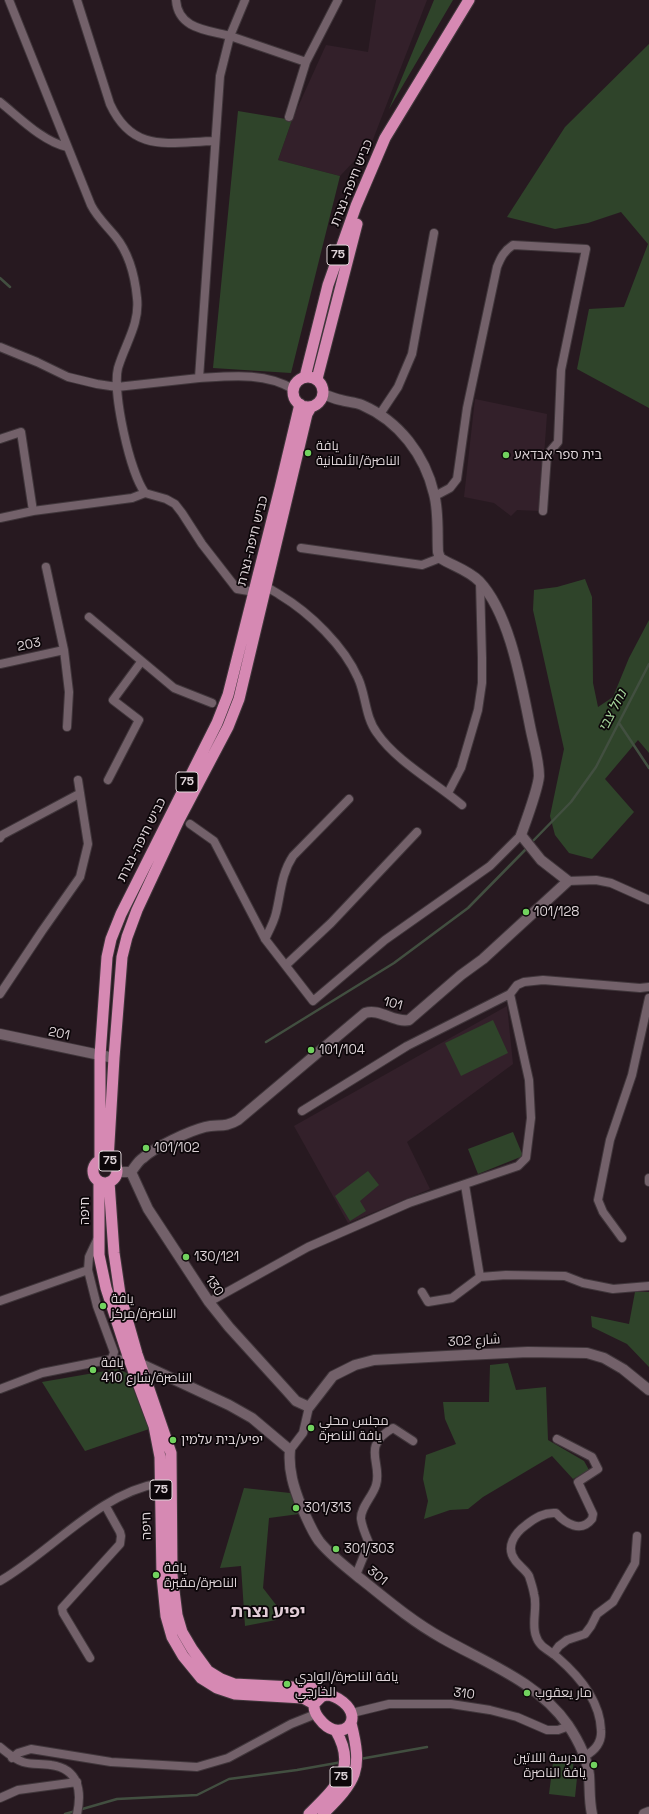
<!DOCTYPE html>
<html>
<head>
<meta charset="utf-8">
<style>
	body { margin:0 }
	canvas { display:block; background:#271920 }
</style>
</head>
<body>
<canvas width="649" height="1814"></canvas>
<script>
const context = document.querySelector('canvas').getContext('2d');
context.lineJoin = 'round';
function fill(path, color) { context.fillStyle = color; context.fill(path, 'evenodd'); }
function strokePath(path, color, width, dash) { context.strokeStyle = color; context.lineWidth = width; context.lineCap = dash ? 'butt' : 'round'; context.setLineDash(dash || []); context.stroke(path); }
function drawText(font, color, halo, rows, align = 'center') {
  context.font = font + ' "Space Grotesk",Cairo,"Noto Sans Hebrew",sans-serif'; context.lineWidth = 3.5; context.setLineDash([]); context.textBaseline = 'middle'; context.strokeStyle = halo; context.fillStyle = color; for (const [text, x, y, turn = 0] of rows) {
    context.save(); context.translate(x, y); context.rotate((+turn || 0) * Math.PI / 180); context.textAlign = isNaN(turn) ? turn : align; if (halo) context.strokeText(text, 0, 0); context.fillText(text, 0, 0); context.restore();
  }
}
fill(new Path2D(`
	M 376,0 L 427,0 L 372,142 L 340,176 L 278,160 L 292,120 L 326,45 L 368,52 Z
	M 475,399 L 547,414 L 540,511 L 517,510 L 511,516 L 494,503 L 464,497 Z
	M 507,1006 L 513,1064 L 407,1142 L 430,1189 L 348,1223 L 294,1126 Z`), '#33202a');
fill(new Path2D(`
	M 434,0 L 453,0 L 389,109 Z
	M 649,44 L 649,408 L 577,369 L 589,309 L 624,307 L 648,244 L 621,212 L 588,223 L 555,229 L 507,217 L 565,127 Z
	M 238,111 L 292,120 L 278,160 L 340,176 L 291,373 L 213,368 Z
	M 585,579 L 592,597 L 593,683 L 598,707 L 613,697 L 629,658 L 649,620 L 649,753 L 638,740 L 605,779 L 634,812 L 592,859 L 569,853 L 555,835 L 550,816 L 564,749 L 533,610 L 534,590 L 557,587 Z
	M 493,1020 L 508,1053 L 461,1076 L 445,1043 Z
	M 513,1132 L 523,1156 L 478,1174 L 468,1149 Z
	M 368,1171 L 379,1185 L 360,1201 L 366,1211 L 350,1221 L 335,1196 Z
	M 635,1292 L 649,1292 L 649,1367 L 627,1344 L 592,1327 L 591,1316 L 629,1324 Z
	M 508,1363 L 516,1390 L 546,1387 L 548,1440 L 584,1461 L 589,1470 L 573,1479 L 552,1456 L 483,1497 L 468,1509 L 450,1510 L 424,1519 L 428,1501 L 423,1479 L 426,1455 L 456,1444 L 445,1419 L 443,1402 L 489,1402 L 490,1365 Z
	M 117,1369 L 127,1373 L 149,1429 L 85,1451 L 42,1382 Z
	M 244,1488 L 290,1493 L 299,1514 L 269,1518 L 263,1588 L 280,1610 L 276,1620 L 245,1626 L 241,1566 L 220,1568 Z
	M 554,1755 L 574,1758 L 572,1777 L 577,1778 L 575,1797 L 549,1794 Z`), '#2f442a');
strokePath(new Path2D(`
	M 0,278 L 10,287
	M 619,723 L 649,768
	M 530,844 L 571,802 L 596,767 L 649,664
	M 266,1042 L 394,963 L 468,908 L 527,848
	M 360,1759 L 427,1747
	M 65,1814 L 117,1799 L 197,1795 L 229,1779 L 297,1770 L 342,1762`), '#424f40', 2.5);
const minor = new Path2D(`
	M 9,0 L 91,205 C 97,217 106,225 115,236 C 129,253 135,277 137,298 C 140,324 125,344 118,368 C 112,392 130,473 145,493 L 166,499 L 175,504 L 182,513 L 202,544 L 237,589 L 255,592
	M 77,0 L 110,104 C 133,154 169,142 215,141
	M 176,0 C 178,29 207,30 230,36 L 220,76 L 199,378 C 231,376 265,372 293,389
	M 245,0 L 230,36 L 306,62
	M 0,102 C 20,118 42,141 67,147
	M 289,117 L 306,62 L 338,0
	M 0,347 L 37,362 L 68,377 L 97,384 L 117,387 L 199,378
	M 380,414 L 398,387 L 412,354 L 434,233
	M 0,439 L 21,432 L 33,511
	M 435,496 L 450,488 L 457,479 L 467,408 L 497,267 C 501,257 504,251 513,245 L 586,249 L 561,370 L 558,442 L 547,455 L 543,511
	M 0,518 L 33,511 L 132,498 L 145,493
	M 301,548 L 422,565 L 440,558
	M 46,567 L 64,650 L 69,692 L 67,727
	M 267,587 C 271,590 276,592 280,595 C 310,613 344,646 358,678 C 366,695 365,717 377,733 C 396,761 436,783 462,805
	M 89,617 L 174,688 L 212,703
	M 0,664 L 64,650
	M 108,780 L 139,720 L 113,700 L 141,662
	M 448,793 L 461,768 L 478,710 L 482,683 L 482,658 L 480,582
	M 190,824 L 214,841 L 265,939 L 313,1001 L 385,940 L 490,866 L 521,835
	M 0,838 L 2,835 L 79,794
	M 568,881 L 596,880 L 611,883 L 649,900
	M 265,939 C 269,931 274,922 276,913 C 281,893 281,874 293,856 L 349,799
	M 286,965 L 331,923 L 417,832
	M 0,994 L 42,931 L 80,877 L 88,844 L 78,780
	M 302,1111 L 407,1046 L 510,994 L 517,985 L 524,982 L 543,980 L 640,988 L 649,987
	M 649,1178 L 649,1182
	M 465,1185 L 480,1277
	M 622,1238 L 603,1212 L 598,1200 L 610,1140 L 632,1075 L 649,998
	M 97,1240 L 89,1257 L 88,1270 L 97,1306 L 114,1352 L 112,1359 L 132,1360
	M 422,1292 L 428,1302 L 452,1298 L 480,1277 L 506,1275 L 565,1276 L 583,1283 L 613,1289 L 649,1286
	M 0,1301 L 88,1270
	M 209,1302 L 308,1247 L 409,1203 L 518,1166 L 526,1158 L 531,1118 L 529,1080 L 510,994
	M 0,1389 L 42,1373 L 112,1359
	M 557,1439 L 592,1457 L 598,1469 L 578,1482 L 593,1514 L 592,1519 C 581,1533 566,1524 556,1513 C 544,1512 535,1518 526,1525 C 515,1533 505,1547 515,1560 C 519,1566 526,1570 529,1576 C 531,1582 533,1588 534,1594 C 538,1607 531,1623 536,1636 C 539,1647 549,1650 557,1657 C 578,1675 600,1700 601,1730 C 602,1742 596,1750 585,1756
	M 290,1450 L 303,1433 L 309,1407
	M 356,1575 L 369,1543 C 366,1536 362,1527 361,1519 C 360,1508 373,1496 376,1485 C 383,1463 360,1447 393,1428 L 413,1441
	M 0,1581 C 52,1551 99,1493 160,1483
	M 553,1654 L 559,1646 L 567,1640 L 585,1634 L 591,1626 L 597,1614 L 613,1602 L 635,1563 L 637,1536
	M 90,1658 L 63,1613 L 62,1608 L 120,1544 L 121,1536 L 120,1532 L 105,1505
	M 352,1713 L 389,1704 L 451,1704 L 490,1710 L 517,1717 L 547,1730 L 558,1730 L 569,1726
	M 0,1747 C 7,1753 14,1759 23,1762 C 32,1765 42,1763 51,1765 C 79,1769 82,1791 77,1814
	M 12,1758 L 18,1753 L 31,1749 L 111,1762 L 197,1767 L 228,1758 L 291,1724 L 316,1714
	M 0,1798 L 18,1790 L 77,1782`);
const tertiary = new Path2D(`
	M 0,1034 L 114,1058
	M 116,1172 L 131,1172
	M 131,1172 C 135,1167 138,1161 143,1158 C 155,1147 189,1131 205,1127 C 218,1124 225,1128 238,1120 L 365,1013 C 380,1008 394,1023 409,1020 L 461,975 L 483,959 L 568,881 L 541,860 L 521,835 C 526,821 538,789 539,776 C 539,760 533,742 530,726 C 521,682 510,614 479,581 C 468,570 453,566 440,558 L 438,552 C 437,534 439,512 434,494 C 425,455 399,421 362,405 C 355,402 347,402 341,400 C 335,399 329,396 323,394
	M 131,1172 L 148,1209 L 209,1302 L 229,1327 L 288,1392 L 296,1401 L 309,1407 L 333,1376 L 355,1365 L 374,1360 L 465,1355 L 528,1352 L 587,1353 L 604,1358 L 623,1369 L 649,1390
	M 141,1364 L 229,1405 L 252,1418 L 290,1450 C 288,1470 294,1488 301,1506 C 307,1518 311,1530 319,1541 C 331,1556 347,1568 361,1579 C 387,1600 413,1622 442,1638 C 486,1663 538,1682 568,1725 C 578,1740 587,1757 589,1775 C 590,1788 589,1801 592,1814
	M 644,1814 L 649,1812`);
const trunk = new Path2D(`
	M293 392a15 15 0 1 1 30 0a15 15 0 1 1-30 0Z
	M 305,377 L 328,285 L 356,206 L 385,138 L 469,0
	M 317,379 L 357,224
	M93 1171a12 12 0 1 1 24 0a12 12 0 1 1-24 0Z
	M 108,1160 L 114,1058 L 122,957 L 127,937 L 137,910 L 179,820 L 228,727 L 239,699 L 307,414 L 311,407
	M 100,1161 L 100,1056 L 107,957 L 111,939 L 121,914 L 217,723 L 228,695 L 280,488 L 300,404
	M 99,1182 L 99,1255 L 106,1288 L 129,1359 L 154,1426 L 160,1457 L 162,1576 L 166,1616 L 172,1637 L 183,1656 L 201,1678 L 217,1688 L 235,1694 L 303,1698 L 314,1704
	M 109,1182 L 114,1253 L 120,1294 L 137,1354 L 171,1453 L 172,1575 L 177,1615 L 182,1632 L 192,1649 L 208,1671 L 221,1679 L 234,1684 L 312,1688 L 326,1695
	M 326,1695 C 333,1695 338,1698 343,1702 C 365,1720 342,1742 323,1723 C 318,1718 313,1712 314,1704 L 321,1697 Z
	M 309,1814 C 335,1788 358,1769 336,1731
	M 323,1814 C 357,1780 363,1771 351,1723`);
strokePath(minor, '#40363b', 10);
strokePath(tertiary, '#40363b', 12);
strokePath(trunk, '#40363b', 13);
strokePath(minor, '#73616a', 8);
strokePath(tertiary, '#73616a', 10);
strokePath(trunk, '#d689b3', 11);
for (const [x, y, r, color] of [
	[308,453,4,"#71d25e"],
	[506,455,4,"#71d25e"],
	[526,912,4,"#71d25e"],
	[311,1050,4,"#71d25e"],
	[146,1148,4,"#71d25e"],
	[186,1257,4,"#71d25e"],
	[103,1306,4,"#71d25e"],
	[93,1370,4,"#71d25e"],
	[311,1428,4,"#71d25e"],
	[173,1440,4,"#71d25e"],
	[296,1508,4,"#71d25e"],
	[336,1549,4,"#71d25e"],
	[156,1575,4,"#71d25e"],
	[287,1684,4,"#71d25e"],
	[527,1693,4,"#71d25e"],
	[594,1765,4,"#71d25e"]
]) { const dot = new Path2D(); dot.arc(x, y, r, 0, 2 * Math.PI); context.fillStyle = color; context.fill(dot); strokePath(dot, '#0c0609', 1.5); }
for (const [x, y, w] of [
	[338,255,22],
	[187,782,22],
	[110,1161,22],
	[161,1490,22],
	[341,1777,22]
]) { const box = new Path2D(); box.roundRect(x - w / 2, y - 10, w, 20, 3); context.fillStyle = '#0c0609'; context.fill(box); strokePath(box, '#ddd3d7', 1); }
drawText('bold 12px', '#ddd3d7', null, [
	["75",338,255],
	["75",187,782],
	["75",110,1161],
	["75",161,1490],
	["75",341,1777]
]);
drawText('13px', '#ddd3d7', '#0c0609', [
	["כביש חיפה-נצרת",352,183,-68],
	["כביש חיפה-נצרת",253,541,-76],
	["203",29,645,-12],
	["כביש חיפה-נצרת",142,840,-63],
	["101",393,1004,15],
	["201",59,1034,12],
	["חיפה",85,1211,-90],
	["130",214,1286,56],
	["شارع 302",474,1341,-3],
	["חיפה",147,1526,-91],
	["301",377,1576,39],
	["310",464,1694,7]
]);
drawText('13px', '#ddd3d7', '#0c0609', [
	["يافة",316,446],
	["الناصرة/الألمانية",316,461],
	["בית ספר אבדאע",514,455],
	["101/128",534,912],
	["101/104",319,1050],
	["101/102",154,1148],
	["130/121",194,1257],
	["يافة",111,1299],
	["الناصرة/مركز",111,1314],
	["يافة",101,1363],
	["الناصرة/شارع 410",101,1378],
	["مجلس محلي",319,1421],
	["يافة الناصرة",319,1436],
	["יפיע/בית עלמין",181,1440],
	["301/313",304,1508],
	["301/303",344,1549],
	["يافة",164,1568],
	["الناصرة/مقبرة",164,1583],
	["يافة الناصرة/الوادي",295,1677],
	["الخارجي",295,1692],
	["مار يعقوب",535,1693],
	["مدرسة اللاتين",586,1758,"right"],
	["يافة الناصرة",586,1773,"right"]
], 'left');
drawText('italic 14px', '#a3d299', '#0c0609', [
	["נחל צבי",613,711,-63]
]);
drawText('bold 17px', '#e1ccd6', '#0c0609', [
	["יפיע נצרת",268,1612]
]);
</script>
</body>
</html>
